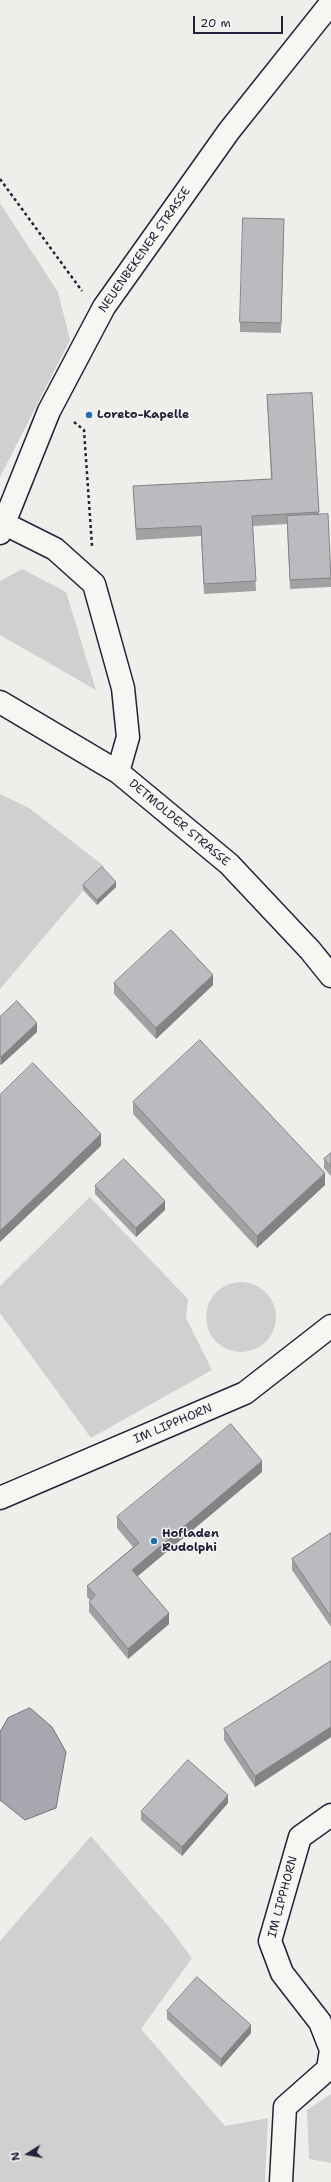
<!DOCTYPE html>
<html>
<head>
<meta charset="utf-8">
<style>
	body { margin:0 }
	#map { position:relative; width:331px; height:2182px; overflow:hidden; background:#eeeeeb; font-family:"Shantell Sans",sans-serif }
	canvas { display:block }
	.north { position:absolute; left:8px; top:2134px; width:40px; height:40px; -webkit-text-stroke:3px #f6f6f2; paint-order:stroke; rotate:259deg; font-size:11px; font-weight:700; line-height:16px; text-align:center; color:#22223b }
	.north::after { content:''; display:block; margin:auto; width:14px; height:18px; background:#22223b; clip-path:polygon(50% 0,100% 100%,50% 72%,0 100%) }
	.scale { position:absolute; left:193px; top:16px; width:90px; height:18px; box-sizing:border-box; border:2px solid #22223b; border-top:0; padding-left:5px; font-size:12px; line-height:14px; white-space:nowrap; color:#22223b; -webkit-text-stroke:3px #f6f6f2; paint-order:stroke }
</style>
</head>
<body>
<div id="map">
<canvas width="331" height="2182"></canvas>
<div class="north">N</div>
<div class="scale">20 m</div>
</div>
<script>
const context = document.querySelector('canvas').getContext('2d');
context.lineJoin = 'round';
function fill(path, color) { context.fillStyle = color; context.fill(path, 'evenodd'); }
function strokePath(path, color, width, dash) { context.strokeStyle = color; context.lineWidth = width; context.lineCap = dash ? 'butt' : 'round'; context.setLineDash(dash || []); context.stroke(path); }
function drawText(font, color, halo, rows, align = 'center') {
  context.font = font + ' "Shantell Sans",sans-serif'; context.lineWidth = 3; context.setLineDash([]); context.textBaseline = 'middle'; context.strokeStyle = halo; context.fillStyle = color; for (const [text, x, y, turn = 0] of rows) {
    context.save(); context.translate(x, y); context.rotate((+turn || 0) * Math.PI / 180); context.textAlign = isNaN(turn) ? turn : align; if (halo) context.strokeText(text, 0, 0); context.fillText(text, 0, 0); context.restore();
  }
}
fill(new Path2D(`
	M 0,203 L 58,292 L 70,340 L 0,477 Z
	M 22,569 L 66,592 L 96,690 L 0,635 L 0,581 Z
	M 0,794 L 29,808 L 104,866 L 0,989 Z
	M 90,1197 L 188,1299 L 186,1318 L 212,1370 L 91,1438 L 0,1313 L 0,1286 Z
	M206 1317a35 35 0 1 1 70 0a35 35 0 1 1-70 0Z
	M 91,1836 L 168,1926 L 192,1958 L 141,2029 L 225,2126 L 268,2118 L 265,2182 L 0,2182 L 0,1941 Z
	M 331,2094 L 331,2163 L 309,2159 L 307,2110 Z`), '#d0d0d1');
const water = new Path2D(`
	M 30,1708 L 52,1727 L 66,1752 L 56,1808 L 25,1820 L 0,1800 L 0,1732 L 8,1718 Z`);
fill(water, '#a7a7af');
strokePath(water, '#727281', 1);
const minor = new Path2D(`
	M 5,524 L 55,549 L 94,584 L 123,688 L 128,737 L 118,772
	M 0,533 L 49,411 L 104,307 L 229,131 L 331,3
	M 0,702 L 118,772 L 229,864 L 310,950 L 331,976
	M 0,1498 L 245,1393 L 331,1326
	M 331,1815 L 300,1837 L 270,1941 L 282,1973 L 320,2022 L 331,2050
	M 281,2182 L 285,2107 L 328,2069 L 331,2050`);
strokePath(minor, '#22223b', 25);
strokePath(new Path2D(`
	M 0,179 L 82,291
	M 74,422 L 84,430 L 92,546`), '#22223b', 2.5, [3, 3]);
strokePath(minor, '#f6f6f2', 22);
fill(new Path2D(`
	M 284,230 L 281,333 L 240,332 L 240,322 Z
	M 312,393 L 319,514 L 331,568 L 331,587 L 290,589 L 287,524 L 253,526 L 256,591 L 204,594 L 201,536 L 136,540 L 133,486 L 271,479 L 267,395 Z
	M 83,885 L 116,887 L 97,905 L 83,890 Z
	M 114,983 L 213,985 L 156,1039 L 114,994 Z
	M 0,1017 L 37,1032 L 1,1065 L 0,1064 Z
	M 133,1102 L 325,1185 L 257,1248 L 133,1114 Z
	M 331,1153 L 331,1176 L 324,1168 L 324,1159 Z
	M 95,1186 L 165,1210 L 136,1237 L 95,1194 Z
	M 262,1472 L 137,1576 L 169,1624 L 128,1659 L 89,1612 L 89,1602 L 90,1600 L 87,1597 L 87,1586 L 133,1547 L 117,1528 L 117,1517 Z
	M 331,1533 L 331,1627 L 292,1570 L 292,1559 Z
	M 331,1661 L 331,1737 L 255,1787 L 224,1740 L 224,1729 Z
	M 228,1803 L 182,1856 L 141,1820 L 141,1812 Z
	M 167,2011 L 251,2033 L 221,2067 L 167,2019 Z`), '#a1a1a4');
fill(new Path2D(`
	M 116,882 L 116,887 L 97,905 L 97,900 Z
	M 213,975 L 213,985 L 156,1039 L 156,1028 Z
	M 37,1023 L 37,1032 L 1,1065 L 1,1057 Z
	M 101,1134 L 101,1146 L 0,1242 L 0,1231 Z
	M 325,1173 L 325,1185 L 257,1248 L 257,1236 Z
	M 165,1201 L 165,1210 L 136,1237 L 136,1228 Z
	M 262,1461 L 262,1472 L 132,1581 L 132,1570 Z
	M 169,1613 L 169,1624 L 128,1659 L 128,1649 Z
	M 331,1727 L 331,1737 L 255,1787 L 255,1776 Z
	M 228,1795 L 228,1803 L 182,1856 L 182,1847 Z
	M 251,2025 L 251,2033 L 221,2067 L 221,2059 Z`), '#838386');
const building = new Path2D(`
	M 243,218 L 284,219 L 281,323 L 240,322 Z
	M 312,393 L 319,512 L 252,516 L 256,581 L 204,584 L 201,526 L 136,529 L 133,486 L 272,479 L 267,395 Z
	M 328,514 L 331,578 L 290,580 L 287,516 Z
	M 102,867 L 116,882 L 97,900 L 83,885 Z
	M 171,930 L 213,975 L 156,1028 L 114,983 Z
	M 17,1001 L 37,1023 L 1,1057 L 0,1055 L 0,1017 Z
	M 200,1040 L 325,1173 L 257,1236 L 133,1102 Z
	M 33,1063 L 101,1134 L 0,1231 L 0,1095 Z
	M 331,1153 L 331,1167 L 324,1159 Z
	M 124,1159 L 165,1201 L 136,1228 L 95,1186 Z
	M 231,1424 L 262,1461 L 132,1570 L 169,1613 L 128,1649 L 89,1602 L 95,1595 L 87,1586 L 139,1543 L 117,1517 Z
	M 331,1533 L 331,1617 L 292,1559 Z
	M 331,1661 L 331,1727 L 255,1776 L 224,1729 Z
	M 188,1760 L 228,1795 L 182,1847 L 141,1812 Z
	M 197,1977 L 251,2025 L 221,2059 L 167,2011 Z`);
fill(building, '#bbbbbf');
strokePath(building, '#838386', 1);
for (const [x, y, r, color] of [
	[89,415,4,"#1f6fb2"],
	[154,1541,4,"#1f6fb2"]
]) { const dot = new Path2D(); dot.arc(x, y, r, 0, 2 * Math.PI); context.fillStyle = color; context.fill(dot); strokePath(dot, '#f6f6f2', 1.5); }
drawText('12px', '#22223b', '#f6f6f2', [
	["NEUENBEKENER STRASSE",145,250,-55],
	["DETMOLDER STRASSE",179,823,40],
	["IM LIPPHORN",173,1424,-23],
	["IM LIPPHORN",283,1897,-75]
]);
drawText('bold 12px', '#22223b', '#f6f6f2', [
	["Loreto-Kapelle",97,415],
	["Hofladen",162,1534],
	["Rudolphi",162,1548]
], 'left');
</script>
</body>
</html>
